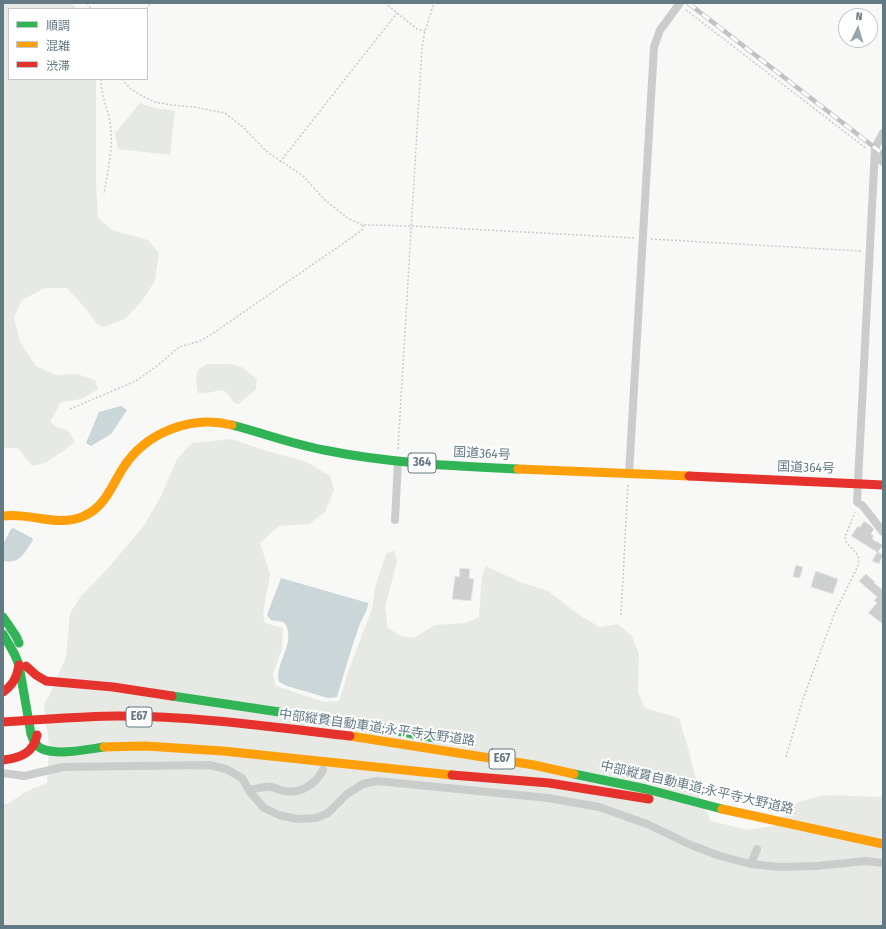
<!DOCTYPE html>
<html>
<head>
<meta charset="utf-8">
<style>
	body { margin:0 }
	#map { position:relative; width:886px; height:929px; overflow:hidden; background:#f8f8f7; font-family:"Fira Sans Condensed","Noto Sans JP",sans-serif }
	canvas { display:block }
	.frame { position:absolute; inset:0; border:4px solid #637983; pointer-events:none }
	.legend { position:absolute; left:8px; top:8px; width:140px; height:72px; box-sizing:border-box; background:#fff; border:1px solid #c1c9cd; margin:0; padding:5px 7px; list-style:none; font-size:12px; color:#637983 }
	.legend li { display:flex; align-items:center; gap:8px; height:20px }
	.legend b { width:20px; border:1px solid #c1c9cd }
	.north { position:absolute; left:838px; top:8px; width:40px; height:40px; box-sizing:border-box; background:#fff; border:1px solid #c1c9cd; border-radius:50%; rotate:5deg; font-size:11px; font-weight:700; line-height:16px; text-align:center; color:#637983 }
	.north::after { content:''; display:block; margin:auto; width:14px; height:18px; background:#97a5ac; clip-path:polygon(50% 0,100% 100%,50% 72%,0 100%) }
</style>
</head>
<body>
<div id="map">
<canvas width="886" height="929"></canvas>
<div class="frame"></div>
<ul class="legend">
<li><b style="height:5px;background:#30b455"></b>順調</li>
<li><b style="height:5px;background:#ff9f0a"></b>混雑</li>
<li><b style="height:5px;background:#e5322d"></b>渋滞</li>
</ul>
<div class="north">N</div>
</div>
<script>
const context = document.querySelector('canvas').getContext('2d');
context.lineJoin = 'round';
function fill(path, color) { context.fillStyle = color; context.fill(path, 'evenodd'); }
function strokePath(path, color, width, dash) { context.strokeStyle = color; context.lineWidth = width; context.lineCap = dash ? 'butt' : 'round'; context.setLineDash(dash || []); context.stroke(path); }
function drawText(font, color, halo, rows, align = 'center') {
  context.font = font + ' "Fira Sans Condensed","Noto Sans JP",sans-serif'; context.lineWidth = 4; context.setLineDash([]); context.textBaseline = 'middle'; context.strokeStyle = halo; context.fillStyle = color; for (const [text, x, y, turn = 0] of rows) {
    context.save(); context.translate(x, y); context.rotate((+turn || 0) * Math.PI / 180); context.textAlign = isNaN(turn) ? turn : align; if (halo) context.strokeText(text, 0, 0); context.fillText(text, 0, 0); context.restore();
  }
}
fill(new Path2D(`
	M 3,3 L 72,3 L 77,9 L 9,9 L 9,79 L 96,79 L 96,181 L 98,218 L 112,230 L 148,240 L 159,253 L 155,281 L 141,302 L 125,319 L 103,327 L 96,323 L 86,309 L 67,288 L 45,288 L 22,300 L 14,317 L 20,342 L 36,366 L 55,375 L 77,374 L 95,380 L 98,389 L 82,399 L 61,402 L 50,422 L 56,427 L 68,430 L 75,442 L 66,449 L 45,463 L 32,466 L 18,448 L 3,448 Z
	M 140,103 L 154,108 L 175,111 L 170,155 L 118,149 L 115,133 Z
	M 206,364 L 229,364 L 242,367 L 257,379 L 256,389 L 239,404 L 234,403 C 222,381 217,395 198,393 L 196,379 L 198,370 Z
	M 232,439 L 263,450 L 307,462 L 330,476 L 334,490 L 325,512 L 309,524 L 279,526 L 260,543 L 270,574 L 263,614 L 265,623 L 283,628 L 282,649 L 273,674 L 276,686 L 324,702 L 339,701 L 349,669 L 372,609 L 375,587 L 386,554 L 394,550 L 397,562 L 385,607 L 388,628 L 401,636 L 414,638 L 435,625 L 465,623 L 479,617 L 482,576 L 486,566 L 520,582 L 548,591 L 582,617 L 600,627 L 618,624 L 632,636 L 639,654 L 638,692 L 645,708 L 679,718 L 689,751 L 701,800 L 711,821 L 748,830 L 773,826 L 798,802 L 825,795 L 883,797 L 883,926 L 3,926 L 3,803 L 8,804 L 25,792 L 47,783 L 49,746 L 44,704 L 51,692 L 66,657 L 70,613 L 81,596 L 110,566 L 145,524 L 161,496 L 177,459 L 192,443 Z`), '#e7eae4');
fill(new Path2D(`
	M 121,406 L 127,410 L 111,434 L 91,446 L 86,443 L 99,412 Z
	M 13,528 L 32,538 L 33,540 C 24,553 21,564 3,561 L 3,544 L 11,529 Z
	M 281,578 L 368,603 C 368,611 362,618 359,626 C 351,649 344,673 337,697 L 328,698 L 287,686 L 279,682 C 274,662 298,642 284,622 L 271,620 L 267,615 Z`), '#cad6d7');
const building = new Path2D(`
	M 864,521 L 870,525 L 874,529 L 871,534 L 874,536 L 872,539 L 883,545 L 878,552 L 883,555 L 879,564 L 872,561 L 877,552 L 851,536 L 858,526 L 860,527 Z
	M 796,565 L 803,567 L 800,578 L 793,577 Z
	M 460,568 L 470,569 L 469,578 L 474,579 L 471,601 L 452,599 L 455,576 L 459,577 Z
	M 816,571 L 838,579 L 833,594 L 811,587 Z
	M 866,574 L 875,582 L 874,583 L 883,590 L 883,624 L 868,613 L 877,603 L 874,601 L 877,597 L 859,581 Z`);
fill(building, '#ced0d0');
strokePath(building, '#e8e8e7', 1);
strokePath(new Path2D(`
	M 87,3 L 91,9
	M 385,3 L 417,29 L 425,31
	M 146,9 L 151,3
	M 686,10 L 867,149
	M 101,79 C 101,96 107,106 110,122 C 114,145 108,170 104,194
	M 122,79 L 131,89 L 142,96 L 155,102 L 172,105 L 194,107 L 225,113 L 244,128 L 266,151 L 303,176 L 326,201 L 349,219 L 363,225 L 372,225 L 412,226 L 635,238
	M 280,162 L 397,13
	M 651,239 L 861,251
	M 70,409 L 136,381 L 157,366 L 179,347 L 200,341 L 212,334 L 351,238 L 362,230 L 363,225
	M 398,449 L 422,47 L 425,31 L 434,3
	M 621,615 L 628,485
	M 786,757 L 803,699 L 835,612 L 858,566 C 861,551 852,552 845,540 L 845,537 L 855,512`), '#c9cacb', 1.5, [2, 2]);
strokePath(new Path2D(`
	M 883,133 L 875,148 L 857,502 L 863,506 L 883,532
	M 875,156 L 883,162
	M 629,474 L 654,47 L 660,30 L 680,3
	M 395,520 L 398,461
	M 3,773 L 24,776 L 63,767 L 209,765 L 226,769 L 242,778 L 250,792 L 264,808 L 279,815 L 297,819 L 316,818 L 328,813 L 347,794 L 363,784 L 377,781 L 548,798 L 599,807 L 647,824 L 691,845 L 720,856 L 751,864 L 779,867 L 817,866 L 866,861 L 883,863
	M 249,790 C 256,789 265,786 271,787 C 276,788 279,790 284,791 C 300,794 315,785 323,770
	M 751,864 L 757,849`), '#cbcdcd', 8);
strokePath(new Path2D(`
	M 232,425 C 263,433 292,444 324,450 C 387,463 453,466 518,469
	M 3,617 L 16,636 L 19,643
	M 3,634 L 15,655 L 19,665 L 31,734 C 32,737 33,740 35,743 C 45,759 88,749 104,747
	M 172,696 L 360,724 L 435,738
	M 574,774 L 646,789 L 722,809`), '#30b455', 9);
strokePath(new Path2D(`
	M 518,469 L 689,476
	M 3,516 C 30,512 58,528 84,516 C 105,507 112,485 123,468 C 146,432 191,415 232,425
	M 350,736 L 534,765 L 574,774
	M 104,747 L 145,746 L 223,751 L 452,775
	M 722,809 L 883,844`), '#ff9f0a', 9);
strokePath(new Path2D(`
	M 689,476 L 883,485
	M 26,666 L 36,675 L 46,681 L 113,687 L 172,696
	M 3,692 C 13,685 17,677 19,665
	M 3,722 C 41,720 80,716 118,716 C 195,716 273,727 350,736
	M 3,760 C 20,758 34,753 37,735
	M 452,775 L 549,783 L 649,799`), '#e5322d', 9);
const rail = new Path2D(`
	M 688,3 L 883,154`);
strokePath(rail, '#c1c2c3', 4.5);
strokePath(rail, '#fff', 3, [9]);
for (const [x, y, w] of [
	[422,463,28],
	[139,717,26],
	[502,759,26]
]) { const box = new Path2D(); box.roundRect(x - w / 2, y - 10, w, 20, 3); context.fillStyle = '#fff'; context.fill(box); strokePath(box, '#637983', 1); }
drawText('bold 12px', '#637983', null, [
	["364",422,463],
	["E67",139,717],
	["E67",502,759]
]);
drawText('13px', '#637983', '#fff', [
	["国道364号",482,454,3],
	["国道364号",806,468,2],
	["中部縦貫自動車道;永平寺大野道路",377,728,8],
	["中部縦貫自動車道;永平寺大野道路",697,788,13]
]);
</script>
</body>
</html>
